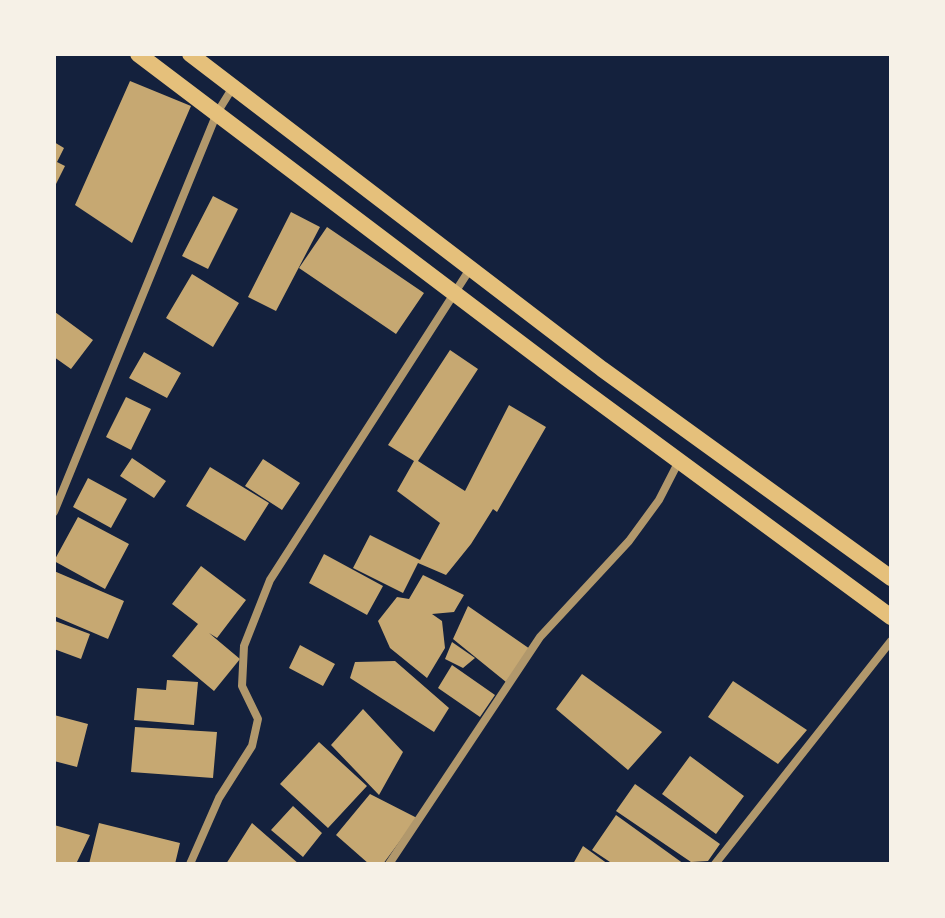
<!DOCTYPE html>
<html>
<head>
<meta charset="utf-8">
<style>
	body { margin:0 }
	#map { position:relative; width:945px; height:918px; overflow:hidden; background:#14213d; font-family:"Titillium Web",sans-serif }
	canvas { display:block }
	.frame { position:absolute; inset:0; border:56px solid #f6f1e7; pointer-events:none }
</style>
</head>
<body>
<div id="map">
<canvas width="945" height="918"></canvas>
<div class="frame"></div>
</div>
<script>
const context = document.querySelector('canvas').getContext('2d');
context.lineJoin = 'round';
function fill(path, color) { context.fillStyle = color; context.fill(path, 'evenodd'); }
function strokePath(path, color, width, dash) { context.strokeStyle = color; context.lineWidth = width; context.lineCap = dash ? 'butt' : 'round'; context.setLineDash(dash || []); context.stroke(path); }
fill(new Path2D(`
	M 130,81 L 191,106 L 132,243 L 75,205 Z
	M 54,142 L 64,148 L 57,162 L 65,166 L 54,188 Z
	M 213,196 L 238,209 L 208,269 L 182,256 Z
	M 291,212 L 320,227 L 276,311 L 248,297 Z
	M 327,227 L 424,293 L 396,334 L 299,268 Z
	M 192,274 L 239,303 L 213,347 L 166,318 Z
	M 55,312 L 93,340 L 71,369 L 54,357 Z
	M 450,350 L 478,369 L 418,461 L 465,491 L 509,405 L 546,427 L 497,512 L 493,509 L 471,544 L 446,575 L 418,563 L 403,593 L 353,568 L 370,535 L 420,560 L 440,523 L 397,491 L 414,461 L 388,445 Z
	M 144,352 L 181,373 L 167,398 L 129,378 Z
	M 126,397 L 151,409 L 131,450 L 106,437 Z
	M 132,458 L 166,481 L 154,498 L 120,476 Z
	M 263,459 L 300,483 L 282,510 L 245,486 Z
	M 210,467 L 269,503 L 245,541 L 186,506 Z
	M 88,478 L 127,499 L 111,528 L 73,507 Z
	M 78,517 L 129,544 L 105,589 L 54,561 Z
	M 324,554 L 383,586 L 367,615 L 309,583 Z
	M 201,566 L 246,600 L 217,638 L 209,633 L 240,659 L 214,691 L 172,656 L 198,624 L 172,604 Z
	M 54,571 L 124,601 L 108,639 L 54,616 Z
	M 423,575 L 464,595 L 454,612 L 432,614 L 442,621 L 445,648 L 427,678 L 390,648 L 378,621 L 397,597 L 409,599 Z
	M 468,606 L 530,649 L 506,682 L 453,639 Z
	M 55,621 L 90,634 L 81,659 L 54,649 Z
	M 452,642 L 475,658 L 463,668 L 445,659 Z
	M 300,645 L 335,664 L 323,686 L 289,668 Z
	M 395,661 L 449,708 L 434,732 L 350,678 L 355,662 Z
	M 452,665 L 495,695 L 480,717 L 438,688 Z
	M 582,674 L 662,732 L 628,770 L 556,709 Z
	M 167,680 L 198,682 L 194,725 L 134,720 L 137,688 L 166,690 Z
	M 733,681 L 807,730 L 778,764 L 708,717 Z
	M 363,709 L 403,752 L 379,795 L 331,745 Z
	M 54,715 L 88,724 L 77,767 L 54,761 Z
	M 135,727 L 217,732 L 213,778 L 131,772 Z
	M 319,742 L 367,786 L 328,828 L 280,784 Z
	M 690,756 L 744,796 L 716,834 L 662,794 Z
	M 635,784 L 720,844 L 708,861 L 691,862 L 616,811 Z
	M 370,794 L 417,818 L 383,864 L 369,864 L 336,835 Z
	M 293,806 L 322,833 L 303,857 L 271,830 Z
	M 616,815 L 684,864 L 613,864 L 592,850 Z
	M 99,823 L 180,843 L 175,864 L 89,864 Z
	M 252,823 L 299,864 L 226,864 Z
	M 54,825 L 90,835 L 76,864 L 54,864 Z
	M 583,846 L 608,864 L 573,864 Z`), '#c6a872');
strokePath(new Path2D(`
	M 54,512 L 217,113 L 233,87
	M 190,864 L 219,798 L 252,746 L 258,719 L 242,686 L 244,646 L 270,580 L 470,269
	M 389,864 L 540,637 L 629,541 L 659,500 L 679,461
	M 715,864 L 891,641`), '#b1986c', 8);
strokePath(new Path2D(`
	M 138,54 L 565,377 L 891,617
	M 190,54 L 602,369 L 891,578`), '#e5c07b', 16);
</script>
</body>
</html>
